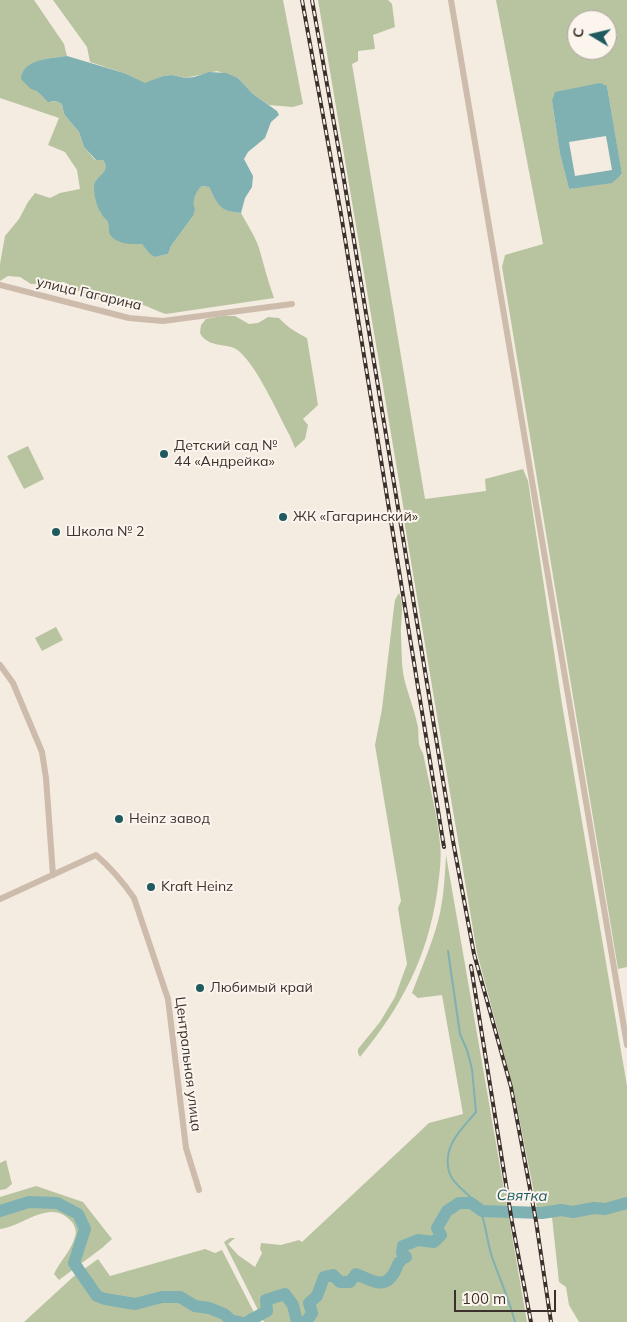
<!DOCTYPE html>
<html>
<head>
<meta charset="utf-8">
<style>
	body { margin:0 }
	#map { position:relative; width:627px; height:1322px; overflow:hidden; background:#f4ebe1; font-family:Mulish,sans-serif }
	canvas { display:block }
	.north { position:absolute; left:567px; top:10px; width:50px; height:50px; box-sizing:border-box; background:#fbf5ee; border:1px solid #aea6a0; border-radius:50%; rotate:279deg; font-size:14px; font-weight:700; line-height:20px; text-align:center; color:#3b302b }
	.north::after { content:''; display:block; margin:auto; width:18px; height:22px; background:#1f5a5e; clip-path:polygon(50% 0,100% 100%,50% 72%,0 100%) }
	.scale { position:absolute; left:454px; top:1290px; width:102px; height:22px; box-sizing:border-box; border:2px solid #3b302b; border-top:0; padding-left:6px; font-size:15px; line-height:18px; white-space:nowrap; color:#3b302b; -webkit-text-stroke:4px #fbf5ee; paint-order:stroke }
</style>
</head>
<body>
<div id="map">
<canvas width="627" height="1322"></canvas>
<div class="north">С</div>
<div class="scale">100 m</div>
</div>
<script>
const context = document.querySelector('canvas').getContext('2d');
context.lineJoin = 'round';
function fill(path, color) { context.fillStyle = color; context.fill(path, 'evenodd'); }
function strokePath(path, color, width, dash) { context.strokeStyle = color; context.lineWidth = width; context.lineCap = dash ? 'butt' : 'round'; context.setLineDash(dash || []); context.stroke(path); }
function drawText(font, color, halo, rows, align = 'center') {
  context.font = font + ' Mulish,sans-serif'; context.lineWidth = 4; context.setLineDash([]); context.textBaseline = 'middle'; context.strokeStyle = halo; context.fillStyle = color; for (const [text, x, y, turn = 0] of rows) {
    context.save(); context.translate(x, y); context.rotate((+turn || 0) * Math.PI / 180); context.textAlign = isNaN(turn) ? turn : align; if (halo) context.strokeText(text, 0, 0); context.fillText(text, 0, 0); context.restore();
  }
}
fill(new Path2D(`
	M 0,0 L 34,0 L 64,44 L 67,56 C 51,58 31,59 22,73 L 42,96 L 52,102 L 56,101 L 62,104 L 64,114 L 79,132 L 84,147 L 95,160 L 103,160 C 111,172 99,174 95,183 C 94,187 95,191 95,195 C 98,220 119,231 138,244 L 142,244 L 155,257 L 168,254 L 171,246 L 193,216 L 193,200 L 198,188 L 202,186 L 209,187 C 218,205 220,211 241,213 C 247,224 255,236 259,248 C 264,265 268,282 274,298 L 166,314 C 156,311 146,305 137,303 C 121,299 103,301 86,299 L 80,292 L 64,282 L 31,284 L 20,277 L 8,276 L 0,281 L 0,264 L 5,236 L 19,219 L 28,202 L 35,193 L 50,198 L 60,193 L 80,189 L 77,170 L 65,152 L 48,145 L 59,118 L 0,98 Z
	M 53,0 L 283,0 L 303,104 L 293,107 L 269,105 L 253,94 L 238,78 L 217,71 L 185,78 L 172,75 L 163,76 L 145,84 L 124,73 L 90,62 L 87,47 Z
	M 318,0 L 388,0 L 392,4 L 395,27 L 373,35 L 375,49 L 358,51 L 358,61 L 352,64 L 425,499 L 486,491 L 485,479 L 523,469 L 528,481 L 562,704 L 627,1086 L 627,1322 L 579,1322 L 569,1305 L 566,1287 L 559,1282 L 551,1208 L 537,1208 L 513,1087 L 477,953 L 404,520 L 404,511 Z
	M 496,0 L 627,0 L 627,967 L 618,969 L 502,267 L 505,255 L 543,244 ZM 577,20 L 607,20 L 607,50 L 577,50 ZM 607,86 L 622,175 L 569,189 L 560,154 L 552,101 Z
	M 222,316 L 235,316 L 249,324 L 258,323 L 268,317 L 279,318 C 287,327 297,333 307,338 L 318,405 L 303,419 L 308,425 L 305,439 L 295,448 L 290,436 C 277,412 259,370 240,352 C 229,341 209,350 200,333 L 201,325 L 206,319 Z
	M 28,446 L 44,479 L 24,489 L 7,456 Z
	M 399,593 C 405,606 400,622 401,636 C 402,651 401,667 405,682 C 409,697 415,712 418,727 C 419,736 417,745 423,753 C 429,783 437,813 440,843 C 442,860 439,877 437,893 C 427,958 402,1006 360,1057 L 358,1053 L 358,1049 L 380,1022 L 395,997 L 407,964 L 398,908 L 401,901 L 375,745 L 382,709 L 394,607 L 395,600 Z
	M 56,627 L 63,640 L 42,651 L 35,638 Z
	M 446,855 L 527,1322 L 264,1322 L 224,1242 L 230,1238 L 235,1238 L 228,1244 L 238,1255 L 255,1267 L 262,1253 L 260,1249 L 261,1243 L 281,1245 L 299,1240 L 302,1242 L 429,1123 L 463,1114 L 442,995 L 418,998 L 412,993 C 422,966 434,940 440,913 C 444,894 445,874 446,855 Z
	M 6,1160 L 12,1184 L 6,1189 L 0,1190 L 0,1163 Z
	M 36,1186 L 83,1202 L 112,1239 L 102,1248 L 59,1280 L 54,1274 C 60,1261 71,1251 75,1237 C 77,1232 75,1226 72,1222 C 51,1197 24,1226 0,1229 L 0,1197 Z
	M 205,1249 L 215,1253 L 222,1250 L 259,1322 L 24,1322 L 73,1277 L 98,1259 L 110,1276 Z`), '#b8c4a0');
fill(new Path2D(`
	M 67,56 L 124,73 L 145,83 L 163,76 L 172,75 L 185,78 L 194,77 L 209,72 L 226,73 L 238,78 L 253,94 L 277,111 L 279,115 L 271,122 L 265,138 L 248,152 L 244,159 L 253,176 L 252,187 L 245,198 L 241,213 C 219,211 218,205 209,187 L 202,186 C 196,190 191,202 195,209 L 193,216 L 171,246 L 168,254 L 155,257 L 150,254 L 142,244 C 131,244 121,245 112,237 C 107,232 110,227 108,222 C 106,219 102,216 101,213 C 96,206 94,195 94,186 C 95,175 112,173 103,160 L 96,160 L 84,147 L 79,132 L 64,114 L 62,104 L 56,101 L 48,102 L 37,91 L 31,89 L 21,79 C 22,59 51,58 67,56 Z
	M 600,83 L 607,86 L 622,174 L 612,183 L 569,189 L 560,154 L 552,101 L 555,92 ZM 606,136 L 612,170 L 575,176 L 569,142 Z`), '#7fb0b2');
strokePath(new Path2D(`
	M 448,951 L 460,1034 L 467,1050 L 472,1069 L 476,1112 C 462,1129 445,1143 448,1167 C 450,1183 466,1191 476,1203 C 485,1214 487,1243 492,1257 C 500,1279 509,1300 515,1322`), '#7fb0b2', 2);
strokePath(new Path2D(`
	M 0,1211 L 29,1202 L 57,1203 L 78,1214 L 85,1229 L 74,1263 L 97,1296 L 105,1299 L 135,1304 L 162,1297 L 180,1297 L 195,1306 L 209,1308 L 224,1314 L 232,1321 L 239,1322
	M 247,1322 L 267,1311 L 266,1300 L 285,1294 L 293,1305 L 297,1322
	M 306,1322 L 312,1313 L 309,1303 L 317,1296 L 324,1277 L 333,1275 L 340,1282 L 350,1282 L 356,1274 C 373,1281 386,1291 396,1269 C 398,1263 400,1260 406,1257 L 402,1253 L 403,1246 L 418,1240 L 434,1242 L 441,1235 L 437,1228 L 447,1211 L 459,1203 L 471,1203 L 482,1211 L 542,1213 L 561,1210 L 573,1212 L 594,1208 L 605,1209 L 627,1203`), '#7fb0b2', 12);
strokePath(new Path2D(`
	M 451,0 L 627,1045
	M 0,285 L 129,318 L 163,321 L 292,304
	M 0,665 L 13,683 L 42,752 L 46,778 L 53,875
	M 0,899 L 96,855 C 111,868 123,882 134,898 L 168,999 L 186,1148 L 199,1190`), '#cdbbac', 6);
const rail = new Path2D(`
	M 302,0 L 341,214 L 444,847
	M 312,0 L 343,174 L 453,841 L 474,954 L 511,1087 L 536,1221 L 551,1322
	M 471,966 L 512,1222 L 531,1322`);
strokePath(rail, '#3b302b', 4);
strokePath(rail, '#fbf5ee', 2, [5.5]);
for (const [x, y, r, color] of [
	[164,454,5,"#1f5a5e"],
	[283,517,5,"#1f5a5e"],
	[56,532,5,"#1f5a5e"],
	[119,819,5,"#1f5a5e"],
	[151,887,5,"#1f5a5e"],
	[200,988,5,"#1f5a5e"]
]) { const dot = new Path2D(); dot.arc(x, y, r, 0, 2 * Math.PI); context.fillStyle = color; context.fill(dot); strokePath(dot, '#fbf5ee', 2); }
drawText('14px', '#3b302b', '#fbf5ee', [
	["улица Гагарина",89,294,13],
	["Центральная улица",188,1064,83]
]);
drawText('14px', '#3b302b', '#fbf5ee', [
	["Детский сад №",174,446],
	["44 «Андрейка»",174,462],
	["ЖК «Гагаринский»",293,517],
	["Школа № 2",66,532],
	["Heinz завод",129,819],
	["Kraft Heinz",161,887],
	["Любимый край",210,988]
], 'left');
drawText('italic 15px', '#1f5a5e', '#fbf5ee', [
	["Святка",522,1196,1]
]);
</script>
</body>
</html>
